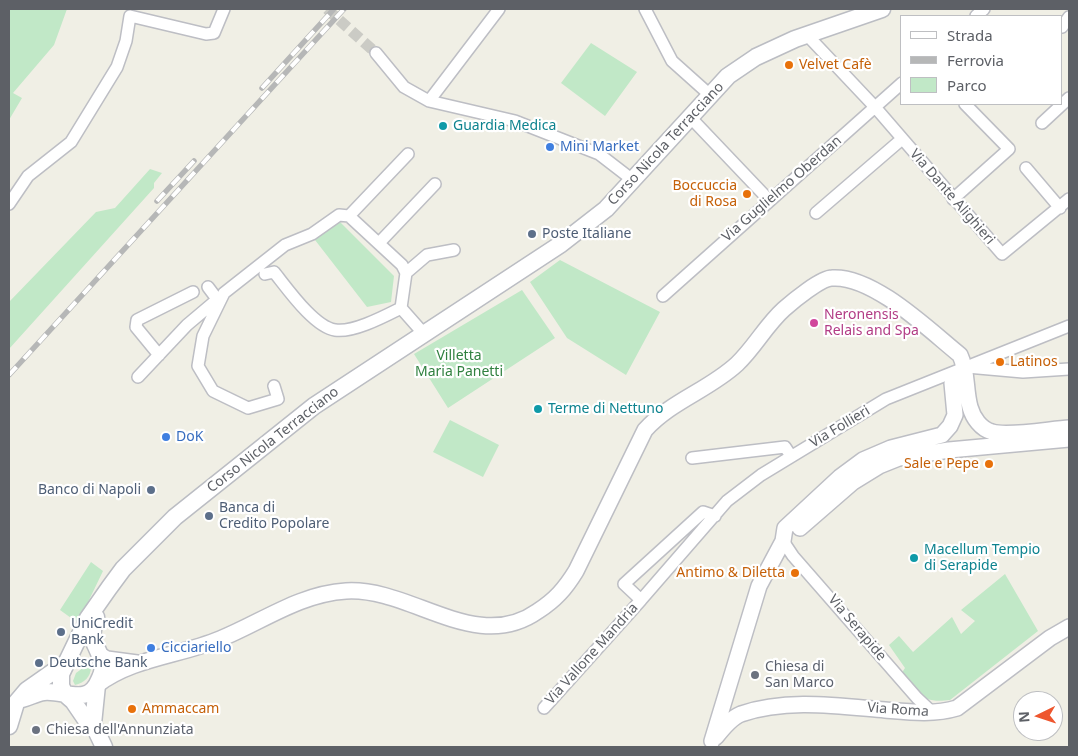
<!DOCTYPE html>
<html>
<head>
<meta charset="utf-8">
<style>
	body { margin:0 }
	#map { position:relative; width:1078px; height:756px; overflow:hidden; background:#f0efe5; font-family:"Noto Sans",sans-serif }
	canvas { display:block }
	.frame { position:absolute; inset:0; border:10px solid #5d6066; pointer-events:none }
	.legend { position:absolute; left:900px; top:15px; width:162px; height:90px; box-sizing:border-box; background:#fff; border:1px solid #bebfc2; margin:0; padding:6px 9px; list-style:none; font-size:15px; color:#5d6066 }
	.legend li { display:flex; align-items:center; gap:10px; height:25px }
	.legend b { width:25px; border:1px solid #bebfc2 }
	.north { position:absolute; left:1013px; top:691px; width:50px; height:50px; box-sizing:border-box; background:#fff; border:1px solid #bebfc2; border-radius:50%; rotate:266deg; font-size:14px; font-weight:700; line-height:20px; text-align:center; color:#5d6066 }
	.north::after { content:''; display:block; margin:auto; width:18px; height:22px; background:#ee562e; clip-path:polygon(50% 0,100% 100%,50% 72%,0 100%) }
</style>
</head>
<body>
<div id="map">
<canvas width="1078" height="756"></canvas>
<div class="frame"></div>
<ul class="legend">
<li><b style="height:6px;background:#fff"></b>Strada</li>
<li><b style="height:6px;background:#b6b7b7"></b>Ferrovia</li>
<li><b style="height:14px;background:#c1e8c7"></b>Parco</li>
</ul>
<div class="north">N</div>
</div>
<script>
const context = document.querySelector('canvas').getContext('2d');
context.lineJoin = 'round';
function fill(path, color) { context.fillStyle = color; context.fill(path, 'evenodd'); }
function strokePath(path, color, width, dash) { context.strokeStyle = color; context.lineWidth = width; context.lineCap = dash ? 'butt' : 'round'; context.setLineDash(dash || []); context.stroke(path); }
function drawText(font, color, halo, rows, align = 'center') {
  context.font = font + ' "Noto Sans",sans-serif'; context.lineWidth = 4.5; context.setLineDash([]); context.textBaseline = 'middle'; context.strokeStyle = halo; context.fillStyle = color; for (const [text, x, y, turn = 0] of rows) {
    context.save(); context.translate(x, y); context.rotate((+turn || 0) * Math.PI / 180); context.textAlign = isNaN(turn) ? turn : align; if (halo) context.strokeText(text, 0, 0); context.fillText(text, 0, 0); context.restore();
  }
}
fill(new Path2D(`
	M 9,9 L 67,9 L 54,45 L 13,93 L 22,98 L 9,120 Z
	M 591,43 L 637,72 L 605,116 L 561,83 Z
	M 150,169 L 162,173 L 154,183 L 154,188 L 9,349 L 9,302 L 96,212 L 115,208 Z
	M 338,220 L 394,276 L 391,302 L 367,307 L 315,240 Z
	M 560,260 L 660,312 L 626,375 L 567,338 L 530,282 Z
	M 522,290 L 555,338 L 448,408 L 414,354 Z
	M 450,420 L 499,445 L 483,477 L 433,452 Z
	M 91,562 L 103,571 L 78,623 L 60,610 Z
	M 1005,574 L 1038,631 L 950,700 C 922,704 918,693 901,674 L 905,668 L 889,645 L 899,636 L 913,652 L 952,617 L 961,634 L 975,621 L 961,610 Z
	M 87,665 L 91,667 C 91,677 84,683 75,685 L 73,681 L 76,673 Z`), '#c1e8c7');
strokePath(new Path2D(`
	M 327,9 L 376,53`), '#cbcbc5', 11, [11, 5.5]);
const minor = new Path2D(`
	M 645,9 L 672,61 L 710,95
	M 976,16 L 984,9
	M 1062,27 L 1069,17
	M 807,35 L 875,107 L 1002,254 L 1069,199
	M 376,53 L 404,87 L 429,101 L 515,121 L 599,154 L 634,181
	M 429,101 L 499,9
	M 690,117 L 769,200
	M 1042,123 L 1069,98
	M 1026,168 L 1060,208
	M 953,199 L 1009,149 L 965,104
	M 9,204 L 28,176 L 71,142 L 117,67 L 126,41 L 130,16 L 206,34 L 214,33 L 224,9
	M 816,213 L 902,139
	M 349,216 L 408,154
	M 379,243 L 435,184
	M 406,273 L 427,255 L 454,250
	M 265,274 L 274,272 C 287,288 314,327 335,330 C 353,333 385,316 401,308 L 424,334
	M 208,287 L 217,299
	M 663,296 L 902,83
	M 159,355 L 136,327 L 137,320 L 193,292
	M 967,367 L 1023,372 L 1069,369
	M 138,377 L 187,325 L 219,298
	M 274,386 L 278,399 L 248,408 L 213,391 L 198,366 L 203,336 L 224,293 L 285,245 L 312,234 L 339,215 L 349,216 L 402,265 L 406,273 L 401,308
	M 692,458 L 785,447 L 791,456
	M 715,516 L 703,512 L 624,584 L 641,600 L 727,501 L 761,475 L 886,399 L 1069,326
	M 783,541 L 793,556 L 917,698 L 933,713
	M 544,708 L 641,600`);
const tertiary = new Path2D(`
	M 800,528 L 853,482 L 879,466 L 899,458 L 949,450 L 1069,439
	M 100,655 L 107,659 L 137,663
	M 97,685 C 132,658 179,656 220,639 C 262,622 299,594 346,591 C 411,587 476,655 538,611 C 555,600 565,589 576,571 L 645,430 C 671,401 709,390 737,364 C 755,347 766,325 784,309 C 793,301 821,278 832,278 C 873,275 929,330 960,355 C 968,372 965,389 970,407 C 973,418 981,429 992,432 C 1008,437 1051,429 1069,428
	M 716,737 C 723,728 731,718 741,714 C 786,698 839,706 885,710 C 909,712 934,715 957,708 L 1050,638 L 1069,627
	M 712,741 L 759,586 L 783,541 L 785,528 L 840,477 L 863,460 L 891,448 L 942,435 L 950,426 L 955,415 L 952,383 L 966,367`);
const secondary = new Path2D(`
	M 22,699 C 30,697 36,693 44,692 C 65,690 88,707 99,680 C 102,674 104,668 102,662 C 96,639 88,645 96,617
	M 93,724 L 97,685
	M 9,726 L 16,703 L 27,690 L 67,662
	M 104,747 L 93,724 L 86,720 L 73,701 L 65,694 L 61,686 L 61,674 L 88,618 L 109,588 L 123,569 L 175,517 L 314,406 L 561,244 L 606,209 L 728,76 L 756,57 L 795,39 L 882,9`);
strokePath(minor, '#bdbec4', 14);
strokePath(tertiary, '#bdbec4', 18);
strokePath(secondary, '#bbbdc3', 19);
strokePath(minor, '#fff', 11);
strokePath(tertiary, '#fff', 15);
strokePath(secondary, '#fff', 16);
const rail = new Path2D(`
	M 262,88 L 333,10
	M 157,201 L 194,161
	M 9,375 L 344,9`);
strokePath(rail, '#b6b7b7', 5.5);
strokePath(rail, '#fff', 4, [11]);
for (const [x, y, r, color] of [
	[789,65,5,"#e8710a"],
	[443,126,5,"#0f9aa8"],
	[550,147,5,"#3f7fe0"],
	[747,194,5,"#e8710a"],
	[532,234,5,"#5c6f8a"],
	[814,323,5,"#d1479c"],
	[1000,362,5,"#e8710a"],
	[538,409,5,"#0f9aa8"],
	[166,437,5,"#3f7fe0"],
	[989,464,5,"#e8710a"],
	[151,490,5,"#5c6f8a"],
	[209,516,5,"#5c6f8a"],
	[914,558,5,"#0f9aa8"],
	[795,573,5,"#e8710a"],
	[61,632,5,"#5c6f8a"],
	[151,648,5,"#3f7fe0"],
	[39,663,5,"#5c6f8a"],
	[755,675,5,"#6b7280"],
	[132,709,5,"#e8710a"],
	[36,730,5,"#6b7280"]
]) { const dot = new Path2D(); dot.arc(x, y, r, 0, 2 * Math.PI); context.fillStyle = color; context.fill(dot); strokePath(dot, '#fff', 2); }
drawText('14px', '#c56008', '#fff', [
	["Velvet Cafè",799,65],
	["Boccuccia",737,186,"right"],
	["di Rosa",737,202,"right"],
	["Latinos",1010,362],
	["Sale e Pepe",979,464,"right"],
	["Antimo & Diletta",785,573,"right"],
	["Ammaccam",142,709]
], 'left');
drawText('14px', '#0d838f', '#fff', [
	["Guardia Medica",453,126],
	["Terme di Nettuno",548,409],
	["Macellum Tempio",924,550],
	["di Serapide",924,566]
], 'left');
drawText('14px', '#5d6066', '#fff', [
	["Corso Nicola Terracciano",666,144,-47],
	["Via Guglielmo Oberdan",782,189,-41],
	["Via Dante Alighieri",952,197,49],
	["Via Follieri",840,427,-31],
	["Corso Nicola Terracciano",273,440,-38],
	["Via Serapide",857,628,50],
	["Via Vallone Mandria",592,654,-48],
	["Via Roma",898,710,4]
]);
drawText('14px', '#366cbe', '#fff', [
	["Mini Market",560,147],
	["DoK",176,437],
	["Cicciariello",161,648]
], 'left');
drawText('14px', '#4e5e75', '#fff', [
	["Poste Italiane",542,234],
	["Banco di Napoli",141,490,"right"],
	["Banca di",219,508],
	["Credito Popolare",219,524],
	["UniCredit",71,624],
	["Bank",71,640],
	["Deutsche Bank",49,663]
], 'left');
drawText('14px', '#b23c85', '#fff', [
	["Neronensis",824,315],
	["Relais and Spa",824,331]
], 'left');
drawText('14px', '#318140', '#fff', [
	["Villetta",459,356],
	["Maria Panetti",459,372]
]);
drawText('14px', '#5b616d', '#fff', [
	["Chiesa di",765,667],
	["San Marco",765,683],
	["Chiesa dell'Annunziata",46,730]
], 'left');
</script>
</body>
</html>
